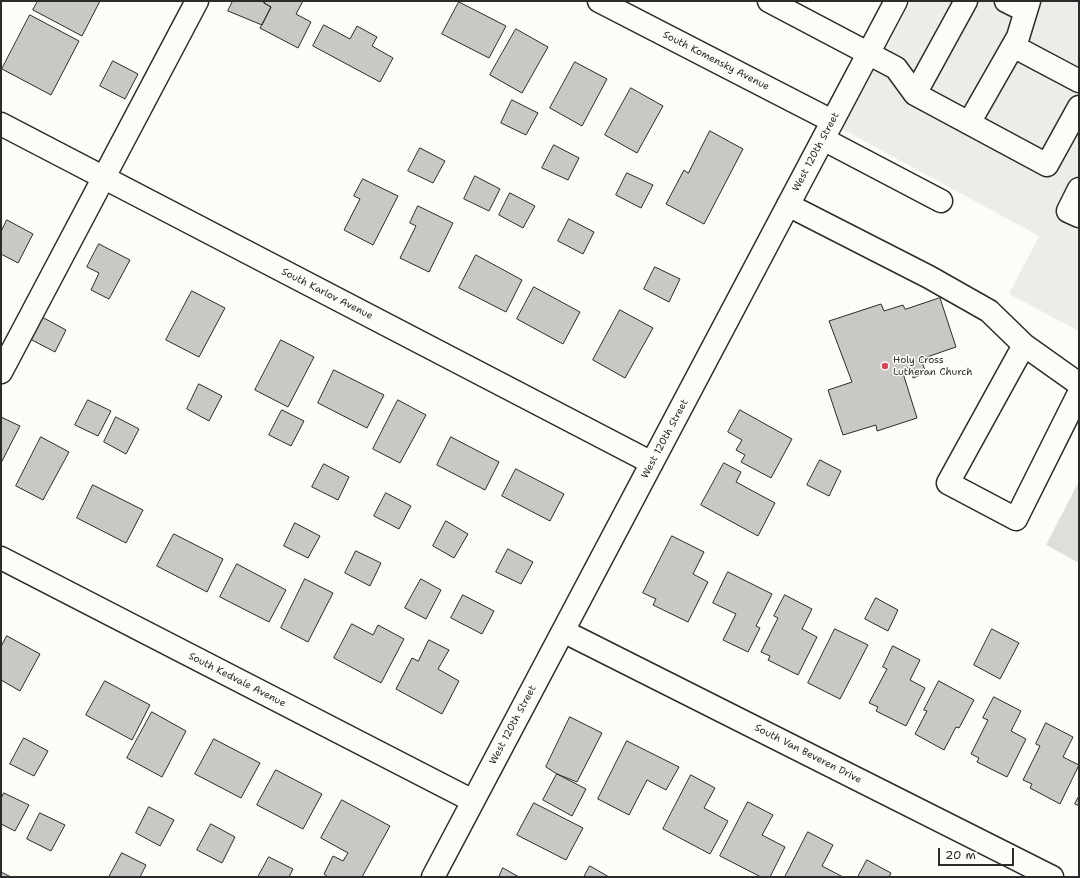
<!DOCTYPE html>
<html>
<head>
<meta charset="utf-8">
<style>
	body { margin:0 }
	#map { position:relative; width:1080px; height:878px; overflow:hidden; background:#fdfcf7; font-family:"Shantell Sans",sans-serif }
	canvas { display:block }
	.frame { position:absolute; inset:0; border:2px solid #2b2b2b; pointer-events:none }
	.scale { position:absolute; left:938px; top:848px; width:76px; height:18px; box-sizing:border-box; border:2px solid #2b2b2b; border-top:0; padding-left:5px; font-size:12px; line-height:14px; white-space:nowrap; color:#2b2b2b; -webkit-text-stroke:3px #fdfcf7; paint-order:stroke }
</style>
</head>
<body>
<div id="map">
<canvas width="1080" height="878"></canvas>
<div class="frame"></div>
<div class="scale">20 m</div>
</div>
<script>
const context = document.querySelector('canvas').getContext('2d');
context.lineJoin = 'round';
function fill(path, color) { context.fillStyle = color; context.fill(path, 'evenodd'); }
function strokePath(path, color, width, dash) { context.strokeStyle = color; context.lineWidth = width; context.lineCap = dash ? 'butt' : 'round'; context.setLineDash(dash || []); context.stroke(path); }
function drawText(font, color, halo, rows, align = 'center') {
  context.font = font + ' "Shantell Sans",sans-serif'; context.lineWidth = 3; context.setLineDash([]); context.textBaseline = 'middle'; context.strokeStyle = halo; context.fillStyle = color; for (const [text, x, y, turn = 0] of rows) {
    context.save(); context.translate(x, y); context.rotate((+turn || 0) * Math.PI / 180); context.textAlign = isNaN(turn) ? turn : align; if (halo) context.strokeText(text, 0, 0); context.fillText(text, 0, 0); context.restore();
  }
}
fill(new Path2D(`
	M 911,1 L 1079,1 L 1079,331 L 1009,294 L 1039,236 L 842,129 Z`), '#edece8');
fill(new Path2D(`
	M 1079,481 L 1079,563 L 1046,545 Z`), '#dfdeda');
const building = new Path2D(`
	M 38,1 L 100,1 L 82,36 L 33,10 Z
	M 233,1 L 265,1 L 264,3 L 271,7 L 262,25 L 228,11 Z
	M 265,1 L 303,1 L 296,14 L 311,22 L 298,48 L 260,28 L 271,7 L 264,3 Z
	M 459,2 L 506,26 L 489,58 L 442,34 Z
	M 30,15 L 79,41 L 51,95 L 2,69 Z
	M 324,25 L 350,39 L 357,26 L 377,37 L 372,46 L 393,58 L 380,82 L 313,46 Z
	M 516,29 L 548,47 L 522,93 L 490,75 Z
	M 113,61 L 138,74 L 125,99 L 100,86 Z
	M 575,62 L 607,79 L 582,126 L 550,108 Z
	M 631,88 L 663,106 L 637,153 L 605,135 Z
	M 512,100 L 538,113 L 526,135 L 501,123 Z
	M 710,131 L 743,149 L 704,224 L 666,204 L 684,170 L 688,173 Z
	M 554,145 L 579,158 L 568,180 L 542,168 Z
	M 420,148 L 445,161 L 433,183 L 408,171 Z
	M 627,173 L 653,185 L 641,208 L 616,195 Z
	M 475,176 L 500,189 L 489,211 L 464,199 Z
	M 363,179 L 398,196 L 373,245 L 344,230 L 360,199 L 354,196 Z
	M 510,193 L 535,206 L 523,228 L 499,215 Z
	M 418,206 L 453,223 L 429,272 L 400,258 L 416,226 L 410,223 Z
	M 569,219 L 594,232 L 583,254 L 558,241 Z
	M 7,220 L 33,234 L 18,263 L 1,254 L 1,232 Z
	M 99,244 L 130,260 L 109,299 L 91,290 L 99,273 L 87,267 Z
	M 476,255 L 522,280 L 506,312 L 459,288 Z
	M 655,267 L 680,279 L 669,302 L 644,289 Z
	M 534,287 L 580,312 L 563,344 L 517,319 Z
	M 192,291 L 225,308 L 199,357 L 166,340 Z
	M 940,298 L 956,347 L 921,359 L 926,373 L 913,378 L 910,367 L 902,370 L 917,418 L 877,431 L 876,425 L 843,435 L 828,390 L 852,382 L 829,321 L 881,304 L 884,311 L 903,305 L 905,309 Z
	M 620,310 L 653,328 L 625,378 L 593,360 Z
	M 42,317 L 66,330 L 55,352 L 30,339 Z
	M 281,340 L 314,357 L 288,407 L 255,390 Z
	M 334,370 L 384,395 L 367,428 L 318,403 Z
	M 199,384 L 222,396 L 209,421 L 187,409 Z
	M 88,400 L 111,411 L 98,436 L 75,425 Z
	M 398,400 L 426,415 L 400,463 L 373,449 Z
	M 282,410 L 304,421 L 291,446 L 269,435 Z
	M 740,410 L 792,439 L 771,478 L 741,462 L 745,455 L 736,450 L 742,440 L 728,432 Z
	M 1,417 L 20,426 L 1,463 Z
	M 116,417 L 139,429 L 126,454 L 104,442 Z
	M 41,437 L 69,452 L 43,500 L 16,486 Z
	M 451,437 L 499,462 L 485,490 L 437,465 Z
	M 820,460 L 841,471 L 829,496 L 807,485 Z
	M 724,463 L 741,472 L 736,482 L 775,503 L 758,536 L 701,505 Z
	M 324,464 L 349,477 L 338,500 L 312,487 Z
	M 516,469 L 564,494 L 550,521 L 502,496 Z
	M 93,485 L 143,510 L 126,543 L 77,518 Z
	M 386,493 L 411,506 L 399,529 L 374,516 Z
	M 446,521 L 468,534 L 454,558 L 433,546 Z
	M 295,523 L 320,536 L 308,558 L 284,546 Z
	M 174,534 L 223,559 L 207,592 L 157,566 Z
	M 672,536 L 704,552 L 693,574 L 708,582 L 688,622 L 653,605 L 656,599 L 643,593 Z
	M 508,549 L 533,562 L 521,584 L 496,572 Z
	M 356,551 L 381,563 L 370,586 L 345,573 Z
	M 237,564 L 286,590 L 269,622 L 220,597 Z
	M 728,572 L 772,594 L 756,626 L 760,628 L 748,652 L 723,640 L 736,614 L 713,603 Z
	M 305,579 L 333,593 L 308,642 L 281,628 Z
	M 421,579 L 441,590 L 426,619 L 405,608 Z
	M 463,595 L 494,611 L 482,634 L 451,618 Z
	M 785,595 L 812,609 L 802,629 L 817,637 L 798,675 L 768,660 L 770,656 L 761,652 L 778,618 L 774,616 Z
	M 876,598 L 898,610 L 888,631 L 865,619 Z
	M 352,624 L 373,635 L 378,625 L 404,639 L 381,683 L 334,658 Z
	M 835,629 L 868,645 L 840,699 L 808,683 Z
	M 992,629 L 1019,643 L 1000,679 L 974,665 Z
	M 7,636 L 40,654 L 20,691 L 1,680 L 1,647 Z
	M 429,640 L 449,650 L 438,669 L 459,681 L 442,714 L 396,689 L 412,658 L 418,661 Z
	M 893,646 L 920,660 L 910,680 L 925,688 L 906,726 L 876,711 L 878,707 L 869,703 L 887,669 L 883,667 Z
	M 105,681 L 150,705 L 132,740 L 86,715 Z
	M 939,681 L 974,700 L 959,728 L 956,727 L 944,750 L 915,734 L 927,711 L 924,710 Z
	M 994,697 L 1021,711 L 1011,731 L 1026,739 L 1007,777 L 977,762 L 979,758 L 971,754 L 988,720 L 983,718 Z
	M 152,712 L 186,731 L 162,777 L 127,758 Z
	M 570,717 L 602,733 L 577,782 L 557,774 L 546,767 Z
	M 1046,723 L 1073,737 L 1063,757 L 1079,765 L 1060,804 L 1030,788 L 1032,784 L 1023,780 L 1040,746 L 1036,744 Z
	M 24,738 L 48,751 L 34,776 L 10,764 Z
	M 214,739 L 260,763 L 241,798 L 195,774 Z
	M 627,741 L 679,767 L 666,790 L 647,780 L 629,815 L 598,799 Z
	M 276,770 L 322,794 L 303,829 L 257,805 Z
	M 557,774 L 586,789 L 572,816 L 543,800 Z
	M 691,775 L 715,788 L 704,808 L 728,821 L 710,854 L 663,829 Z
	M 4,793 L 29,805 L 15,831 L 1,824 L 1,799 Z
	M 1079,796 L 1079,806 L 1075,804 Z
	M 342,800 L 390,826 L 362,877 L 328,877 L 324,874 L 333,856 L 343,861 L 348,853 L 321,838 Z
	M 748,802 L 773,815 L 762,835 L 785,847 L 770,877 L 761,877 L 720,856 Z
	M 534,803 L 583,828 L 566,860 L 517,835 Z
	M 149,807 L 174,820 L 160,846 L 136,833 Z
	M 40,813 L 65,825 L 51,851 L 27,839 Z
	M 211,824 L 235,837 L 222,863 L 197,850 Z
	M 808,832 L 833,845 L 822,866 L 843,877 L 785,877 Z
	M 122,853 L 146,865 L 140,877 L 109,877 Z
	M 269,857 L 293,869 L 289,877 L 258,877 Z
	M 867,860 L 891,873 L 889,877 L 858,877 Z
	M 590,866 L 609,877 L 584,877 Z
	M 503,868 L 519,877 L 499,877 Z
	M 1,872 L 11,877 L 1,877 Z`);
fill(building, '#c9c8c4');
strokePath(building, '#2b2b2b', 1);
const minor = new Path2D(`
	M 599,1 L 832,121
	M 769,1 L 896,68 L 915,94 L 1047,165 L 1079,107
	M 1006,1 L 1026,11
	M 1013,46 L 1079,81
	M 915,94 L 966,1
	M 969,123 L 1018,37 L 1029,1
	M 1,124 L 652,463
	M 823,139 L 941,201
	M 1079,189 L 1068,211 L 1079,216
	M 788,205 L 929,277 L 989,311 L 1024,345 L 1079,384
	M 1024,345 L 948,483 L 1016,519 L 1079,393
	M 1,372 L 197,1
	M 1,558 L 473,801
	M 563,631 L 1052,877
	M 433,877 L 896,1`);
strokePath(minor, '#2b2b2b', 25);
strokePath(minor, '#fdfcf7', 22);
for (const [x, y, r, color] of [
	[885,366,4,"#d1495b"]
]) { const dot = new Path2D(); dot.arc(x, y, r, 0, 2 * Math.PI); context.fillStyle = color; context.fill(dot); strokePath(dot, '#fdfcf7', 1.5); }
drawText('10px', '#2b2b2b', '#fdfcf7', [
	["South Komensky Avenue",716,61,27],
	["West 120th Street",816,152,-62],
	["South Karlov Avenue",327,294,27],
	["West 120th Street",665,439,-62],
	["South Kedvale Avenue",237,680,27],
	["West 120th Street",513,725,-62],
	["South Van Beveren Drive",808,754,27]
]);
drawText('10px', '#2b2b2b', '#fdfcf7', [
	["Holy Cross",893,360],
	["Lutheran Church",893,372]
], 'left');
</script>
</body>
</html>
